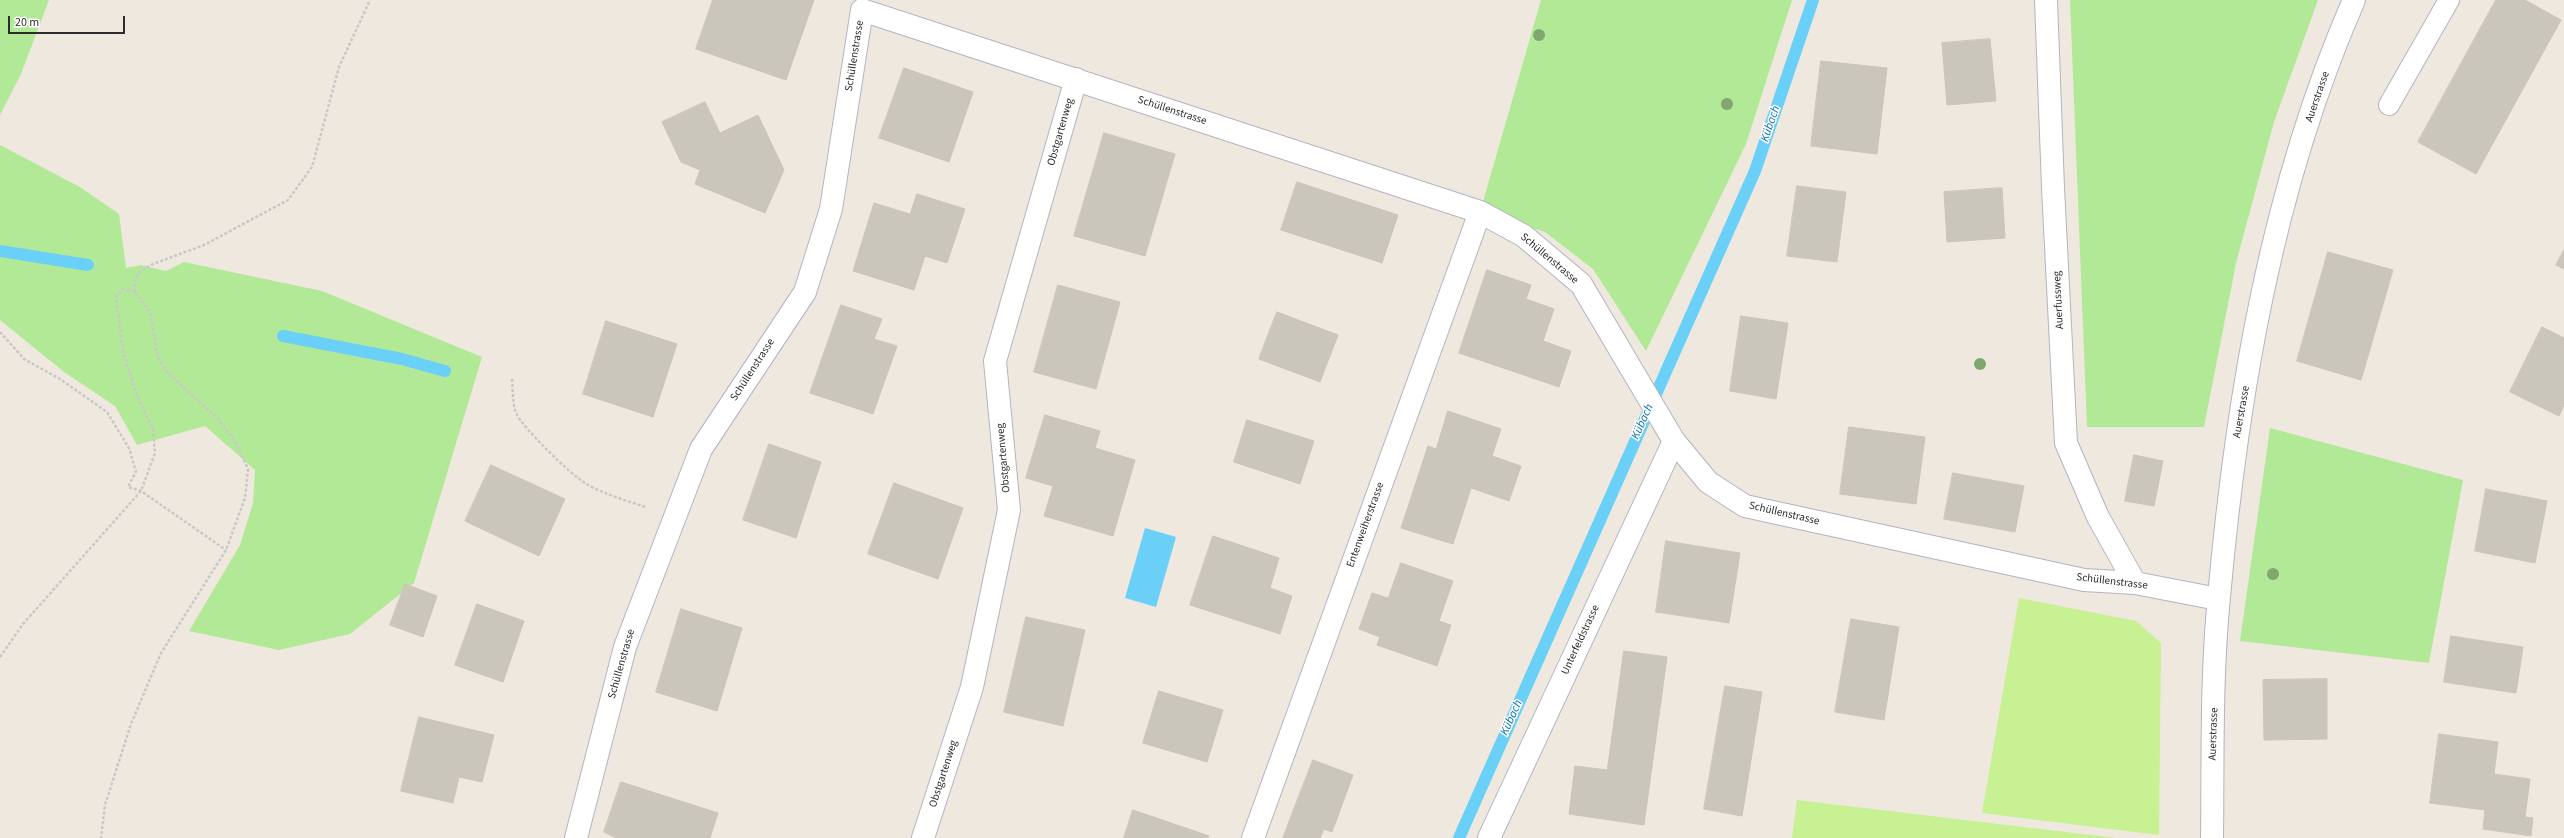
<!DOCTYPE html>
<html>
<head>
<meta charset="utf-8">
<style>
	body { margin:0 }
	#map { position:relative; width:2564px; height:838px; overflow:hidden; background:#efe8de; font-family:"Source Sans 3",sans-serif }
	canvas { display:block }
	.scale { position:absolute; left:8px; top:16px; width:117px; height:18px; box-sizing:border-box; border:2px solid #2c2c2c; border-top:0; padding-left:5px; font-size:12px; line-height:14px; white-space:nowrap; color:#2c2c2c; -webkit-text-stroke:3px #fff; paint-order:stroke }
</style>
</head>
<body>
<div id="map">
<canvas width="2564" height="838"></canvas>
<div class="scale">20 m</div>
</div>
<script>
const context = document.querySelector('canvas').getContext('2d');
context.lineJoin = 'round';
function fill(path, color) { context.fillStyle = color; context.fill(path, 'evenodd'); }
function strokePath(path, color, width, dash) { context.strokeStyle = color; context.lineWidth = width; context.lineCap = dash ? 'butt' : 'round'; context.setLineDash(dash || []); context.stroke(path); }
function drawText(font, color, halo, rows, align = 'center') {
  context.font = font + ' "Source Sans 3",sans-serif'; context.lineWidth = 3; context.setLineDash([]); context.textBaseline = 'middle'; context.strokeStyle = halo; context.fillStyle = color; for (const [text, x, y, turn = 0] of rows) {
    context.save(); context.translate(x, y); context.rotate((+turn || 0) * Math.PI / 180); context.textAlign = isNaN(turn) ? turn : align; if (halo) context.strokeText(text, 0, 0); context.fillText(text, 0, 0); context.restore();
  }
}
fill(new Path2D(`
	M 0,0 L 49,0 L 21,74 L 0,115 Z
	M 1541,0 L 1792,0 L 1746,144 L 1646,351 L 1593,269 L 1545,232 L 1480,212 Z
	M 2070,0 L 2318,0 L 2274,122 L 2236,263 L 2204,427 L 2087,427 Z
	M 0,145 L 80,187 L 119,214 L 126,268 L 141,265 L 166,271 L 184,262 L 322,291 L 482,357 L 414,583 L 350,634 L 279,650 L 189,631 L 240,545 L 253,503 L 255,470 L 205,426 L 137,445 L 115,406 L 64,372 L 0,320 Z
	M 2270,428 L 2463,480 L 2429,663 L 2240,641 Z`), '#b2e997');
fill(new Path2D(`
	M 2019,598 L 2136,621 L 2161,643 L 2159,835 L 1982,813 Z
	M 1797,800 L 2116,838 L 1792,838 Z`), '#c7f192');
fill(new Path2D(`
	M 1145,528 L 1176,537 L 1156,607 L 1125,598 Z`), '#6ad0f8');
strokePath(new Path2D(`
	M 0,251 L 88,265
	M 283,336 L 402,359 L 445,371
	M 1459,838 L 1755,171 L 1813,0`), '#6ad0f8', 12);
const building = new Path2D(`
	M 713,0 L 814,0 L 786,80 L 696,49 Z
	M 2496,0 L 2525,0 L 2561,20 L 2476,174 L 2418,142 Z
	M 1990,39 L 1996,101 L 1947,105 L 1942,43 Z
	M 1821,61 L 1887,68 L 1877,154 L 1811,146 Z
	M 904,68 L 973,92 L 949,162 L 879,138 Z
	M 705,102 L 720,133 L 758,115 L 784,170 L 765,213 L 695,184 L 700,170 L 681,162 L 662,122 Z
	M 1104,133 L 1175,154 L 1145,256 L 1074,236 Z
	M 1297,182 L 1398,215 L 1382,263 L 1281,230 Z
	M 1797,186 L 1846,192 L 1837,262 L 1787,256 Z
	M 2002,188 L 2005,238 L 1947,242 L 1944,192 Z
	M 917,194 L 965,209 L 947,263 L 925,256 L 914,290 L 853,271 L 874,203 L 910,214 Z
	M 2564,250 L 2564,269 L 2556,265 Z
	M 2328,252 L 2393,270 L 2361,380 L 2297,361 Z
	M 1487,270 L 1531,285 L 1526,299 L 1554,309 L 1543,341 L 1571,351 L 1559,387 L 1459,353 Z
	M 1058,285 L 1120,302 L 1096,389 L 1034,372 Z
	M 841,305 L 882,319 L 874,339 L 897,346 L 873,414 L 810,393 Z
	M 1277,312 L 1338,335 L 1320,382 L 1259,359 Z
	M 1741,316 L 1788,323 L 1776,399 L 1730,391 Z
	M 606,321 L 677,344 L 653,417 L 583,394 Z
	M 2542,327 L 2564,338 L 2564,405 L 2559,416 L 2510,392 Z
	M 1448,411 L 1501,429 L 1492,456 L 1521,466 L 1509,501 L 1471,488 L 1453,544 L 1401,528 L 1428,446 L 1436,449 Z
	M 1045,415 L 1100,431 L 1095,448 L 1135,460 L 1113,536 L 1044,516 L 1053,486 L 1026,478 Z
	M 1247,420 L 1314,441 L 1300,484 L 1234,462 Z
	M 1849,427 L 1925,437 L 1916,504 L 1840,494 Z
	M 769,444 L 821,462 L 796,538 L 743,520 Z
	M 2134,455 L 2163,461 L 2154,506 L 2125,501 Z
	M 491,465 L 565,499 L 539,556 L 465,521 Z
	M 1953,473 L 2024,486 L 2015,532 L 1944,519 Z
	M 894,483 L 963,508 L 938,579 L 868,554 Z
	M 2486,489 L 2547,501 L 2535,563 L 2475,551 Z
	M 1213,536 L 1279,558 L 1270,588 L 1292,596 L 1280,634 L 1190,605 Z
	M 1666,541 L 1740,553 L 1729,623 L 1656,612 Z
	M 1401,563 L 1453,581 L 1439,621 L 1451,625 L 1437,666 L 1377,645 L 1380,637 L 1359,629 L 1372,593 L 1388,598 Z
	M 405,584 L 437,596 L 423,637 L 390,625 Z
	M 477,604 L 524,621 L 503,682 L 455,665 Z
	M 681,609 L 742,628 L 717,711 L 656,692 Z
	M 1026,617 L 1085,630 L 1063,726 L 1004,712 Z
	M 1851,619 L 1899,627 L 1884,720 L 1835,712 Z
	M 2451,636 L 2523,647 L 2516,693 L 2444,682 Z
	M 1624,651 L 1667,657 L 1644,825 L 1569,814 L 1575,766 L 1607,770 Z
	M 2327,679 L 2327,739 L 2264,740 L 2263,680 Z
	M 1725,686 L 1762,692 L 1742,816 L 1704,809 Z
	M 1159,691 L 1223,710 L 1207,762 L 1143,743 Z
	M 419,717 L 494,735 L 482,782 L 459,777 L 453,803 L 401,791 Z
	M 2439,734 L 2498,742 L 2494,774 L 2530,779 L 2525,817 L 2533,818 L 2531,836 L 2483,829 L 2485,810 L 2430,803 Z
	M 1313,760 L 1353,775 L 1332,832 L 1324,829 L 1320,838 L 1283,838 Z
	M 621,782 L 718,813 L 710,838 L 616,838 L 604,832 Z
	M 1133,810 L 1209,836 L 1208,838 L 1124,838 Z`);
fill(building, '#cac6bc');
strokePath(building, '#cbc4b7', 1);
const service = new Path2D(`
	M 2389,105 L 2449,0`);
const minor = new Path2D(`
	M 2046,0 L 2053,188 L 2066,443 L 2098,517 L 2135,583
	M 576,838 L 625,647 L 701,449 L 805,292 L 831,209 L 862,10 L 1480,212 L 1524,236 L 1581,284 L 1674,441 L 1708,482 L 1745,506 L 2084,580 L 2135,583 L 2218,599
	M 923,838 L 972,687 L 1009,510 L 995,361 L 1076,79
	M 1253,838 L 1480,212
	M 1489,838 L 1674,441`);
const secondary = new Path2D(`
	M 2212,838 C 2213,758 2211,677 2219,597 C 2237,395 2272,187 2354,0`);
strokePath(service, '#b2b4c1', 22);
strokePath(minor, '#b2b4c1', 24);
strokePath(secondary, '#b2b4c1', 24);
strokePath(new Path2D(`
	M 135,292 L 134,282 L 139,272 L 153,264 L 204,245 L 288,200 L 312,167 L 339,67 L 370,0
	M 0,332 L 24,359 L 60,379 L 107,412 L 129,448 L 136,472 L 128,487 L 141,491 L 226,550
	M 512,379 C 513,390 512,402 516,413 C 522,427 571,475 585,483 C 602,494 626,500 645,507
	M 0,657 L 23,624 L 141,491 L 155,453 L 153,429 L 136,393 L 123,351 L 116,297 L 123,289 L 135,292 L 150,312 L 158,358 L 168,373 L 218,419 L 235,441 L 248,469 L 245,498 L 226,550 L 161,653 L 131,724 L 105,805 L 101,838`), '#c8c8c8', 2.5, [3, 2]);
strokePath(service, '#fff', 20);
strokePath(minor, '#fff', 22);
strokePath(secondary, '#fff', 22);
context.fillStyle = '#81a76f';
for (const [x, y] of [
	[1539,35],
	[1727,104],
	[1980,364],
	[2273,574]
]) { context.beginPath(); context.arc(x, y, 6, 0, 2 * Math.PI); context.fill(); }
drawText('11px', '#2c2c2c', '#fff', [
	["Schüllenstrasse",855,56,-81],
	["Auerstrasse",2318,97,-71],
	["Schüllenstrasse",1172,111,18],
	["Obstgartenweg",1061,132,-74],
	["Schüllenstrasse",1549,259,40],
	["Auerfussweg",2059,300,-93],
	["Schüllenstrasse",753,370,-57],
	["Auerstrasse",2242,412,-80],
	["Obstgartenweg",1004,458,-95],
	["Schüllenstrasse",1784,514,13],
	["Entenweiherstrasse",1366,525,-70],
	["Schüllenstrasse",2112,582,7],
	["Unterfeldstrasse",1581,640,-65],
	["Schüllenstrasse",622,664,-74],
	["Auerstrasse",2214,734,-88],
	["Obstgartenweg",944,774,-72]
]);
drawText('italic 12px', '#036eaa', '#fff', [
	["Kübach",1771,124,-71],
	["Kübach",1643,422,-66],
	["Kübach",1512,718,-66]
]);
</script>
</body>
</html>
